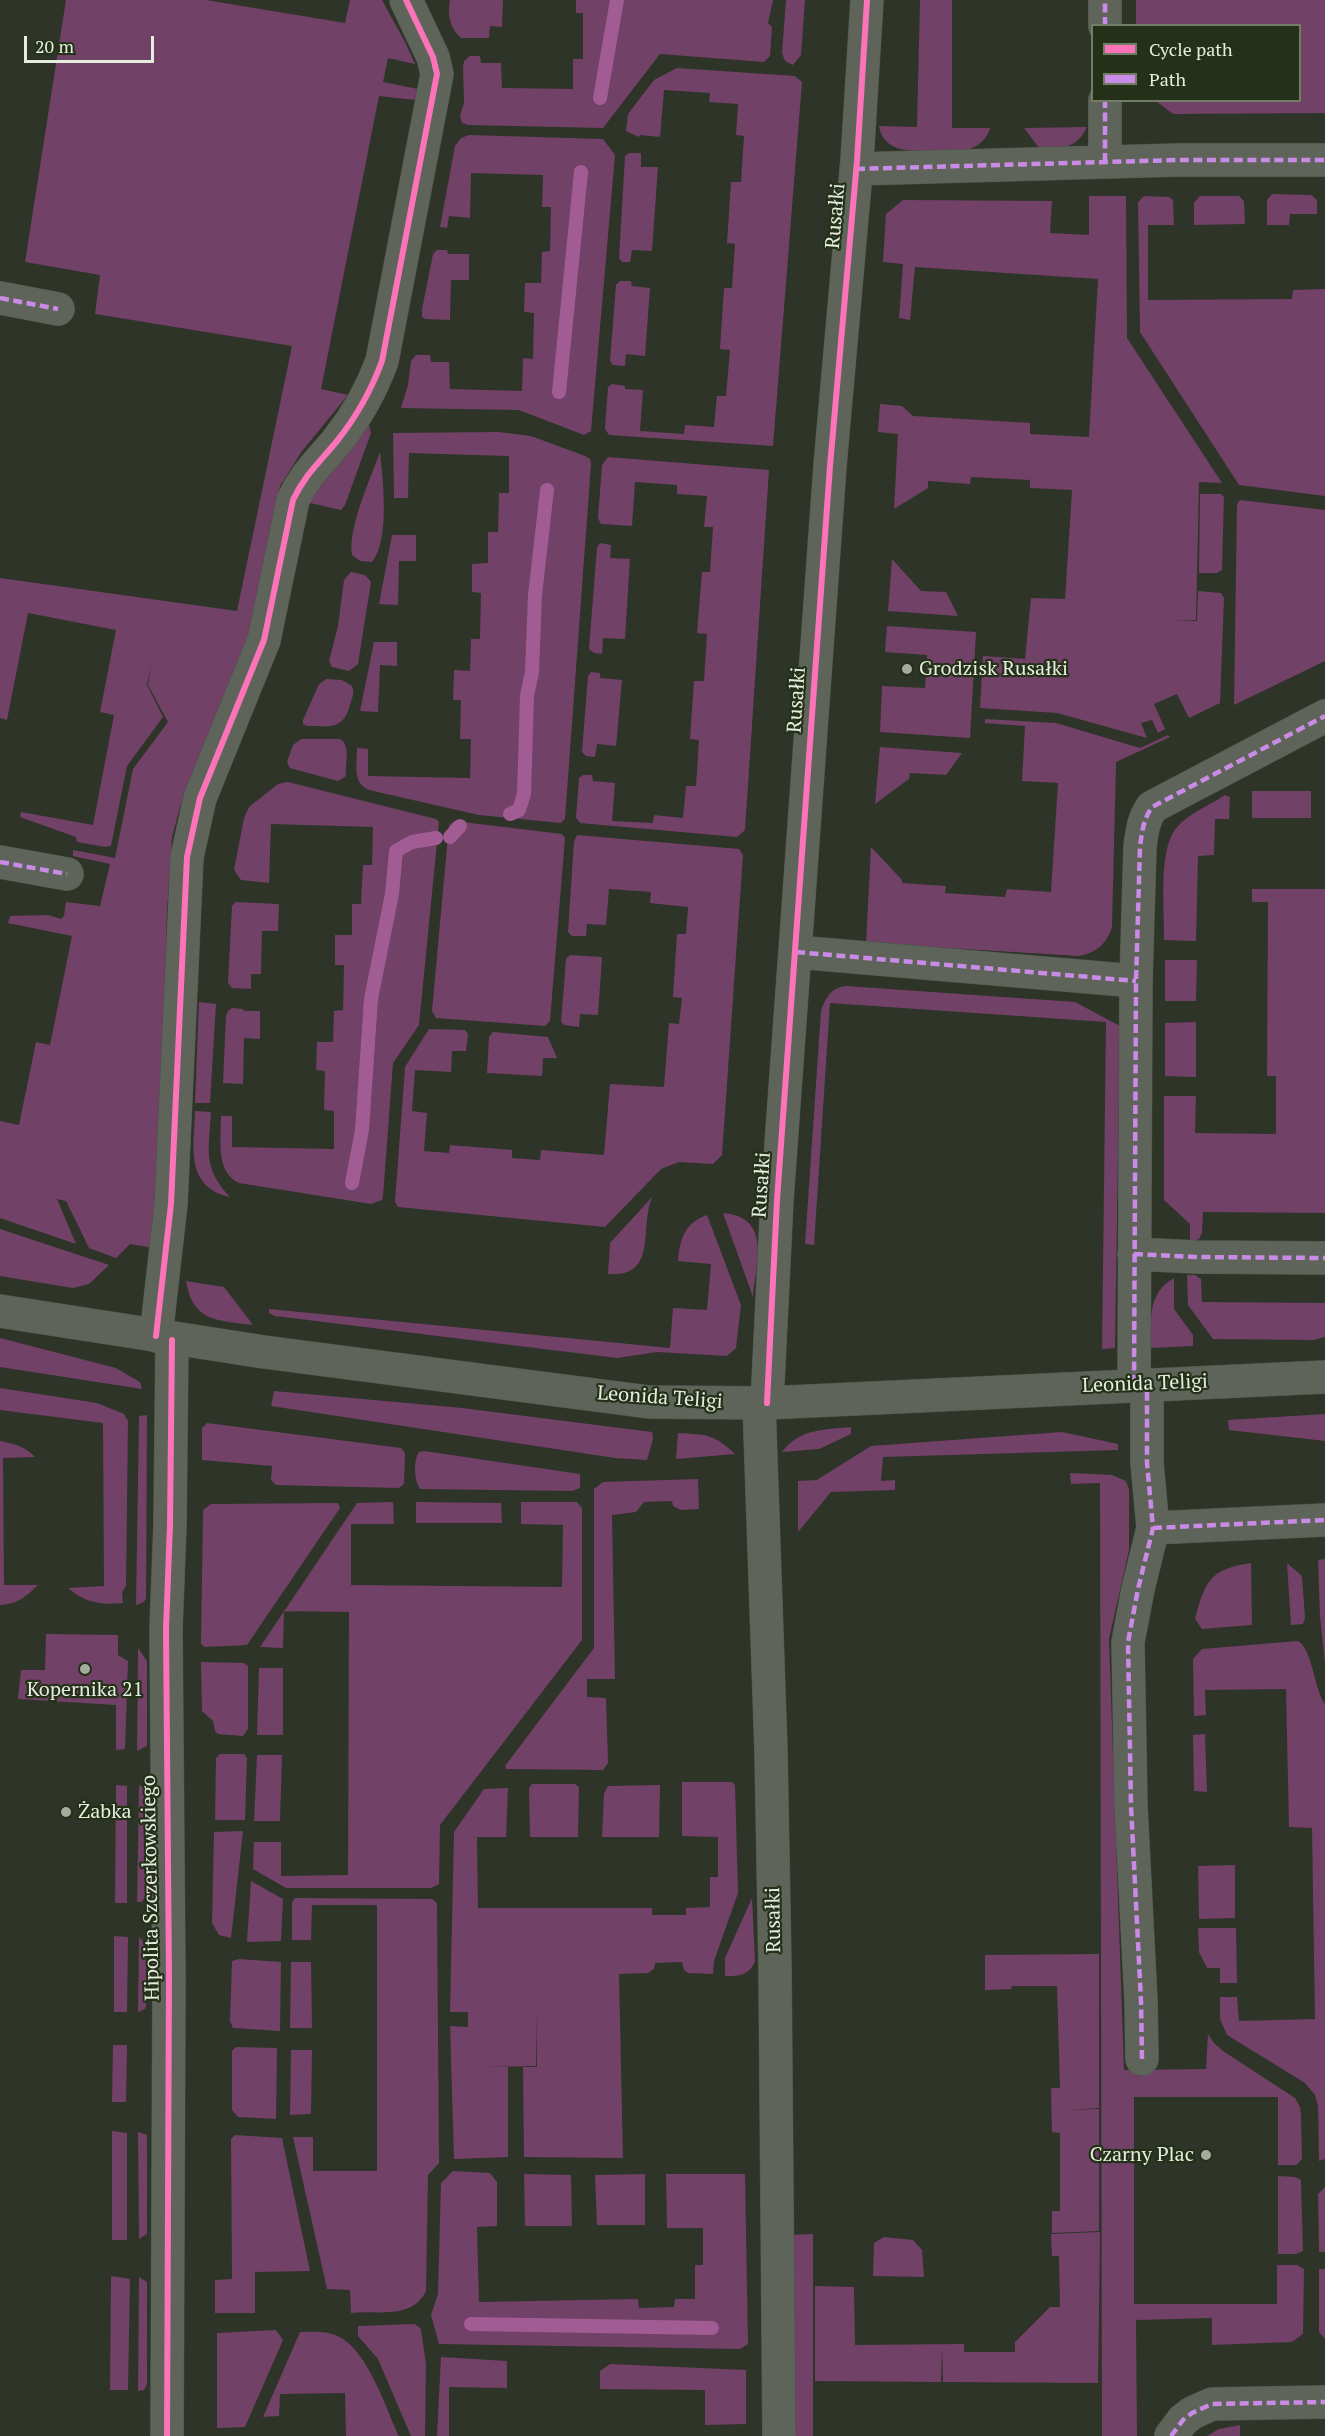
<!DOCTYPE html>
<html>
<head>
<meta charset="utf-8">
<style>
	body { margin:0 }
	#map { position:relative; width:1325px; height:2436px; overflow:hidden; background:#2e3428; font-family:"PT Serif",serif }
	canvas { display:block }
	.legend { position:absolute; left:1091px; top:24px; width:210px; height:78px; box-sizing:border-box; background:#253018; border:2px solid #727c67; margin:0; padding:8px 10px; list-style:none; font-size:18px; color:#e5edde }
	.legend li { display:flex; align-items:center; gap:12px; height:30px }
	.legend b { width:30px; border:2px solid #727c67 }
	.scale { position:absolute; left:24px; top:36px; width:130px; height:27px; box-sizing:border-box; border:3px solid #e5edde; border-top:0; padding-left:8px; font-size:18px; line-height:21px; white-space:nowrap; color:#e5edde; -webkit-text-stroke:4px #253018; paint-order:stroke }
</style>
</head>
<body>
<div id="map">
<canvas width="1325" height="2436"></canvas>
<ul class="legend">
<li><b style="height:8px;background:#fb73b8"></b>Cycle path</li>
<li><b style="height:8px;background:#ca8be6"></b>Path</li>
</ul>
<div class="scale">20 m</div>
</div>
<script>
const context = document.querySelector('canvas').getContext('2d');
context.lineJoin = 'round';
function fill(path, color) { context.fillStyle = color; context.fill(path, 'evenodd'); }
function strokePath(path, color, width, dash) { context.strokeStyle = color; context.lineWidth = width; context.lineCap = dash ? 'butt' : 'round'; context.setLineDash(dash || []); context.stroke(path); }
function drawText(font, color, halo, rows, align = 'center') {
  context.font = font + ' "PT Serif",serif'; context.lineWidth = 4.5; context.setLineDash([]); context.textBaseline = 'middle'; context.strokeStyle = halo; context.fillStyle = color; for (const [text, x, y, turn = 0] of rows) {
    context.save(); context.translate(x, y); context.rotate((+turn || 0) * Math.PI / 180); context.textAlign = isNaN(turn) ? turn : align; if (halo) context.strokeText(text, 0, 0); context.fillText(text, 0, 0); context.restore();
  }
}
fill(new Path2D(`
	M 66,0 L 206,0 L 345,23 L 350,0 L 382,0 L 405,42 L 415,64 L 388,58 L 383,82 L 418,89 L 415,100 L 379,96 L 321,389 L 348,395 L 302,451 L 280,486 L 249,636 L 180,807 L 172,837 L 167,911 L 160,1177 L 153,1248 L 130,1244 L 116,1258 L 89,1248 L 66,1201 L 57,1199 L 76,1244 L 0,1218 L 0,1121 L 19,1125 L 36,1042 L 50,1045 L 72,936 L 8,923 L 10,916 L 48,915 L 61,919 L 64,916 L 66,902 L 100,906 L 110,864 L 73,856 L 73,850 L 115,858 L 133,769 L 168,722 L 148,685 L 151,664 L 147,685 L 163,717 L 127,766 L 111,846 L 105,847 L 77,842 L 76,837 L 20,817 L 21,812 L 93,825 L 114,715 L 100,712 L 116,630 L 28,613 L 7,720 L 0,718 L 0,578 L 237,611 L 292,346 L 95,314 L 100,275 L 25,262 Z
	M 450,0 L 503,0 L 502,27 L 490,26 L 489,38 L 461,38 C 450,29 447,13 450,0 Z
	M 576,0 L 773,0 L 768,23 L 772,27 L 770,56 L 764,62 L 660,54 L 603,128 L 468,125 L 462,123 L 460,116 L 464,103 L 463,67 L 464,61 L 470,56 L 480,56 L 481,63 L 501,63 L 502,88 L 573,89 L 573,59 L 583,59 L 583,13 L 576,13 Z
	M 786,0 L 805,0 L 801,55 L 793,65 L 785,61 L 782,53 Z
	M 920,0 L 952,0 L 952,128 L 990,128 C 988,137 980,145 972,148 C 963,152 952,150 943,150 C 919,151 884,156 879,126 L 917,127 Z
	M 1136,0 L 1325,0 L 1325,113 L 1173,114 L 1156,101 L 1300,100 L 1300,26 L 1136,25 Z
	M 677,68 L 795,76 L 802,82 L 773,446 L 609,435 L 605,429 L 608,387 L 612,384 L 625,386 L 625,389 L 643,390 L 640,431 L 684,434 L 685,425 L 714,427 L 717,396 L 726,396 L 730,350 L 720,349 L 724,288 L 732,288 L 735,244 L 727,243 L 731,182 L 741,182 L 744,136 L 736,135 L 738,104 L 709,102 L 710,93 L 664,90 L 660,137 L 640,135 L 639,137 L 626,131 L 628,114 L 654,80 Z
	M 1087,127 C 1077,149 1061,149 1039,148 L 1024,128 Z
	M 469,135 L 603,139 L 615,155 L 591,431 L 584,435 L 519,410 L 401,408 L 408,385 L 411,361 L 416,355 L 430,355 L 431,362 L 449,362 L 450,389 L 522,391 L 523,358 L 533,359 L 534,313 L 524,312 L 525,283 L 541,283 L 542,252 L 550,251 L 551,207 L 542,207 L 543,175 L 471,173 L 470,218 L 449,216 L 447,228 L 440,227 L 455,146 L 461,138 Z
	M 629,153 L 641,153 L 641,167 L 658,167 L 652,251 L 632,250 L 630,262 L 622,262 L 619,258 L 625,156 Z
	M 1272,194 L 1311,195 L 1317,200 L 1317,214 L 1290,214 L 1289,225 L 1267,225 L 1267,200 Z
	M 1089,196 L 1126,196 L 1127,338 L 1222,483 L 1199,482 L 1196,620 L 1175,620 L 1197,621 L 1198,591 L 1221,593 L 1224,598 L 1220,703 L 1189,718 L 1177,694 L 1154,704 L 1165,729 L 1158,733 L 1152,720 L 1141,723 L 1147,738 L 1057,713 L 980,708 L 983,656 L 1025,659 L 1031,598 L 1065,599 L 1072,490 L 1030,488 L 1030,480 L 971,477 L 970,484 L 928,481 L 928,488 L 894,509 L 898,434 L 878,432 L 880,404 L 902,406 L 913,416 L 1030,423 L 1030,434 L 1089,437 L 1098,279 L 915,267 L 910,320 L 899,318 L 903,264 L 883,262 L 886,214 L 903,200 L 1052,201 L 1050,233 L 1089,235 Z
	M 1144,196 L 1169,197 L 1173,200 L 1174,225 L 1148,225 L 1148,300 L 1292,299 L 1293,290 L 1325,289 L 1325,496 L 1239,485 L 1140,332 L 1138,202 Z
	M 1200,196 L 1239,196 L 1244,201 L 1245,224 L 1194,225 L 1194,203 Z
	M 447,250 L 448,254 L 469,254 L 469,280 L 451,280 L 450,320 L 425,319 L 422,317 L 422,309 L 433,254 L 437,250 Z
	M 620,281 L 631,281 L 632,286 L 650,288 L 645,356 L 626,354 L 625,366 L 613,365 L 610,361 L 616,285 Z
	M 369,425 L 371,433 L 345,505 L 341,510 L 310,503 C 322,472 351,452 369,425 Z
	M 498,432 L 531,436 L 585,456 L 590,459 L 591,464 L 565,819 L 561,823 L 479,815 L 369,790 C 352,783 357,764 357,748 L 368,749 L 368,776 L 470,778 L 471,739 L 460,739 L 461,700 L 453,700 L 454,670 L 470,671 L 471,639 L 480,639 L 481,593 L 472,592 L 472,564 L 488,563 L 488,532 L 498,532 L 499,493 L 509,493 L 509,456 L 409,453 L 408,498 L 394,498 L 393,433 Z
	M 380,452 C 383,480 390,540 372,562 L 360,561 L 352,555 C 347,530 371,477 380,452 Z
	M 608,457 L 769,470 L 745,830 L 737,837 L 580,823 L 576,818 L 579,778 L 583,775 L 592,775 L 593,781 L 615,783 L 612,821 L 653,823 L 654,815 L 683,818 L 686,786 L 696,786 L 699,740 L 690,739 L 694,681 L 704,681 L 707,634 L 697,633 L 702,572 L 710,572 L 713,527 L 704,527 L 707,496 L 677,494 L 677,485 L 635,482 L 632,526 L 601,524 L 598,518 L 602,465 Z
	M 1200,494 L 1221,494 L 1224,497 L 1222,570 L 1217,573 L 1199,573 Z
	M 1240,500 L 1325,510 L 1325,661 L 1234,705 L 1237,504 Z
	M 392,535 L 416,535 L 416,561 L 399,561 L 398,605 L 379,604 Z
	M 600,543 L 611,545 L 610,558 L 630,559 L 625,639 L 603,638 L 602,654 L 594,653 L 589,649 L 597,547 Z
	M 892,559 L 921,591 L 946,592 L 958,616 L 888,611 Z
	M 351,572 L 365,575 L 371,582 L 358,664 L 349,671 L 332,667 L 329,661 L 338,626 L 344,580 Z
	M 887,626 L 976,632 L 970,738 L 880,732 L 882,686 L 925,688 L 927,655 L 885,652 Z
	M 374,642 L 397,642 L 397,666 L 380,665 L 378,712 L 360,711 Z
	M 591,672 L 600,673 L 600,678 L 622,680 L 616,746 L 597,744 L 595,757 L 586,756 L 582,752 L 588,676 Z
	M 326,679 L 342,680 L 352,686 C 355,693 352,698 350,705 C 343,731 329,726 307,726 L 303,724 L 303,720 L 319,684 Z
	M 985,719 L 1056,723 L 1140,748 L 1168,735 L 1170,737 L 1116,762 L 1112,927 C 1106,944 1098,952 1079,956 L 866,943 L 871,847 L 902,880 L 902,883 L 946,886 L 945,893 L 1005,897 L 1007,889 L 1051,892 L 1058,783 L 1022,781 L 1025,726 L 985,723 Z
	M 301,739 L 340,739 C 351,745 345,764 346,776 L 338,781 L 290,768 L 287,762 L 293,745 Z
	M 880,747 L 962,753 L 946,775 L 910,773 L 909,779 L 875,804 Z
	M 288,782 L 436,819 L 439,822 L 419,1025 L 393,1063 L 383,1196 L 382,1200 L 371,1204 L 239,1183 C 215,1172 221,1138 221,1116 L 232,1116 L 232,1147 L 334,1149 L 334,1111 L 324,1110 L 325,1071 L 316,1070 L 317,1042 L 333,1042 L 334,1011 L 343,1010 L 344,965 L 335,965 L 335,935 L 352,935 L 352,904 L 361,904 L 363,865 L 372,865 L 373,827 L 271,824 L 269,883 L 241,880 L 234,870 L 244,818 L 249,807 L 278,784 Z
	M 1252,791 L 1311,791 L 1311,818 L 1252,818 Z
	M 1225,795 L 1230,797 L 1229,819 L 1215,819 L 1214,855 L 1198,856 L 1196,941 L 1164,940 C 1165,911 1157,847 1178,826 C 1190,813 1210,805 1225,795 Z
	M 454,821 L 562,834 L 565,838 L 550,1021 L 545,1026 L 436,1018 L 432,1011 L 449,825 Z
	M 577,835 L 739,849 L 743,855 L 722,1155 L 713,1164 L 679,1162 L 661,1169 L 605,1227 L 398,1207 L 395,1202 L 405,1067 L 429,1029 L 465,1030 L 468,1034 L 466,1051 L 452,1051 L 451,1072 L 415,1070 L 412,1111 L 427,1113 L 424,1151 L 449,1153 L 450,1145 L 512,1150 L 512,1158 L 540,1160 L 541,1150 L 604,1155 L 610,1084 L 664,1087 L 669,1023 L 679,1024 L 682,998 L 673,997 L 677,934 L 686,934 L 688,907 L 650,903 L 651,892 L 609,889 L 606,925 L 587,924 L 586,936 L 572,936 L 568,932 L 574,841 Z
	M 1252,889 L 1325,889 L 1325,1213 L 1203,1212 L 1202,1233 L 1199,1239 L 1190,1242 L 1190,1224 L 1164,1200 L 1164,1096 L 1196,1096 L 1195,1133 L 1276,1134 L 1276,1076 L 1267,1076 L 1268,902 L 1252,902 Z
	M 235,902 L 279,904 L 278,931 L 262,931 L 261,974 L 251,974 L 251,989 L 232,988 L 228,983 L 232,906 Z
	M 570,955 L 602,957 L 598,1015 L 580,1014 L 579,1027 L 564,1025 L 561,1022 L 566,959 Z
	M 1165,960 L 1197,960 L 1196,1001 L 1165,1001 Z
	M 846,986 L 1075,1002 L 1120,1026 L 1115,1348 L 1102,1349 L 1106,1022 L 830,1003 L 814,1245 L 805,1244 L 821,1011 C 826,997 831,988 846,986 Z
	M 199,1002 L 216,1004 L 210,1103 L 195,1103 Z
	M 232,1008 L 243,1009 L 244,1011 L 260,1011 L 260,1039 L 244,1038 L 243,1084 L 223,1083 L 226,1016 L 228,1011 Z
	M 1196,1022 L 1196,1077 L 1165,1076 L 1165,1023 Z
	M 493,1032 L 548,1037 L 557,1058 L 543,1058 L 542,1076 L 487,1073 L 489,1037 Z
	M 195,1111 L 211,1112 C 209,1150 202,1167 230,1197 C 185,1187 194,1147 195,1111 Z
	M 653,1196 C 638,1224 660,1278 608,1274 L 610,1243 Z
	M 723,1213 C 772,1217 756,1263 753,1297 Z
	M 707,1215 L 741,1305 L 736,1348 L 727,1356 L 657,1352 L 617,1358 L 275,1316 L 269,1313 L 269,1309 L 670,1348 L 673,1308 L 707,1310 L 711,1264 L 678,1261 C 680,1238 685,1223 707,1215 Z
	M 0,1229 L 109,1265 L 89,1284 L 73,1288 L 0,1276 Z
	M 1187,1275 L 1195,1275 L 1201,1279 L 1202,1302 L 1325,1303 L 1325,1337 L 1313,1340 L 1213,1339 L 1188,1305 Z
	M 1174,1278 L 1174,1309 L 1193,1335 L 1193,1346 L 1151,1348 C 1151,1321 1147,1293 1174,1278 Z
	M 186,1281 L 224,1287 L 253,1325 C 218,1320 193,1323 186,1281 Z
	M 0,1338 L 116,1368 L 140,1382 L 142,1389 L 0,1367 Z
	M 0,1388 L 97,1403 L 124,1414 L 128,1421 L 126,1586 L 122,1593 L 123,1603 C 101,1605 85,1603 68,1588 L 104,1586 L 103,1423 L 0,1410 Z
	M 274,1391 L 462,1408 L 652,1432 L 653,1439 L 647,1460 L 615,1458 L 271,1406 Z
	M 1325,1414 L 1325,1441 L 1229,1430 L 1228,1420 Z
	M 147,1415 L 146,1598 L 144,1602 L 136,1605 L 139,1416 Z
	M 207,1423 L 401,1448 L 405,1453 L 404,1484 L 399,1488 L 276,1485 L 271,1480 L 272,1466 L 202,1460 L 202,1428 Z
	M 851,1427 L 851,1434 L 819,1449 L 782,1452 C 800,1428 824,1430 851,1427 Z
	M 1062,1432 L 1118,1444 L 1118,1450 L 883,1457 L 881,1481 L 895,1480 L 895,1490 L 831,1492 L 798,1532 L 798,1481 L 817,1480 L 871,1446 Z
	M 678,1433 C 707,1435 713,1433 735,1454 L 676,1459 Z
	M 0,1441 C 14,1444 25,1446 35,1457 L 3,1458 L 4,1585 L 38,1585 C 26,1597 17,1604 0,1605 Z
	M 424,1451 L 580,1474 L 580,1488 L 572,1491 L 420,1489 C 414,1480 413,1461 419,1452 Z
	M 1070,1473 L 1112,1475 L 1126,1481 L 1129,1489 L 1129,1550 L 1109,1639 L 1124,2070 L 1206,2069 L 1208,2034 L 1214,2043 L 1223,2051 L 1295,2098 L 1300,2107 L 1301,2115 L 1302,2159 L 1296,2165 L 1278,2165 L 1278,2097 L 1134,2097 L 1134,2304 L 1277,2304 L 1277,2265 L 1297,2265 L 1304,2269 L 1303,2334 L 1292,2342 L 1212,2345 L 1212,2318 L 1136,2320 L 1137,2436 L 1102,2436 L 1100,1483 L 1071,1484 Z
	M 698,1479 L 699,1509 L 681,1510 L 673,1506 L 672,1501 L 644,1502 L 636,1512 L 612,1515 L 615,1679 L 587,1679 L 587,1697 L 606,1698 L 608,1763 L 603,1770 L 506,1769 L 505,1766 L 594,1648 L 594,1489 L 603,1482 Z
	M 393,1502 L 394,1524 L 351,1524 L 351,1585 L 562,1587 L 563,1525 L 521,1524 L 521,1502 L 577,1502 L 582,1508 L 582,1640 L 440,1825 L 439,1884 L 431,1888 L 286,1888 L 253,1869 L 254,1842 L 281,1842 L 281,1876 L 348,1875 L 349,1612 L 284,1611 L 283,1648 L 260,1647 L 357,1503 Z
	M 416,1502 L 501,1503 L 502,1523 L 416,1523 Z
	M 338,1503 L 340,1508 L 247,1645 L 205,1647 L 201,1644 L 203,1510 L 211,1504 Z
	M 1325,1559 L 1325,1663 L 1320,1616 L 1318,1560 Z
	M 1251,1563 L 1252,1625 L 1202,1629 L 1195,1619 C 1205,1581 1210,1569 1251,1563 Z
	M 1287,1563 L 1302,1576 L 1305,1618 L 1303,1624 L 1291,1625 Z
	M 46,1634 L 118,1635 L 118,1655 L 128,1661 L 125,1749 L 116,1750 L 116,1705 L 18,1699 L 21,1670 L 45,1670 Z
	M 1298,1641 C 1312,1648 1314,1689 1325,1704 L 1325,2159 L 1319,2161 L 1318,2106 L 1315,2095 L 1305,2083 L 1227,2035 L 1220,2019 L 1220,1997 L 1237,1997 L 1239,2021 L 1315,2019 L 1312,1828 L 1289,1827 L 1286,1689 L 1205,1690 L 1206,1715 L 1194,1716 L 1193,1659 L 1202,1649 Z
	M 138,1648 L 147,1661 L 147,1746 L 137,1751 Z
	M 201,1662 L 244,1663 L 248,1666 L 248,1729 L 243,1736 L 218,1734 L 215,1731 L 213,1721 L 202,1711 Z
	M 259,1668 L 283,1668 L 283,1735 L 257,1735 Z
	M 1205,1734 L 1207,1792 L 1194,1791 L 1193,1735 Z
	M 220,1754 L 244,1754 L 247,1758 L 245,1820 L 215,1820 L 216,1758 Z
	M 257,1755 L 282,1755 L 280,1821 L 254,1821 Z
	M 682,1782 L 732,1782 L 735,1785 L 738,1893 L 714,1961 L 713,1974 L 688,1973 L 684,1970 L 682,1962 L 655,1963 L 654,1969 L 648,1973 L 619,1974 L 623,2158 L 524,2157 L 523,2067 L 537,2067 L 537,2014 L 536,2066 L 485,2067 L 508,2067 L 508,2157 L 454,2159 L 450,2026 L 468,2027 L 468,2010 L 468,2012 L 450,2012 L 454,1832 L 484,1789 L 508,1788 L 506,1837 L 477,1837 L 478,1908 L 652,1908 L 652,1915 L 686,1915 L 686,1908 L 710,1907 L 710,1877 L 718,1877 L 718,1837 L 682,1836 Z
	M 532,1784 L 575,1784 L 579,1787 L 578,1837 L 530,1837 L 529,1788 Z
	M 116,1785 L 127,1786 L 127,1903 L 115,1903 Z
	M 139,1785 L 148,1790 L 147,1893 L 142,1902 L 137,1902 Z
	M 660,1785 L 659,1837 L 602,1837 L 604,1794 L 608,1786 Z
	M 243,1831 L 231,1938 L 219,1935 L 212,1923 L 214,1832 Z
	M 1235,1865 L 1235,1918 L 1199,1919 L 1198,1866 Z
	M 251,1881 L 283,1899 L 281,1941 L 247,1942 Z
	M 295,1898 L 432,1899 L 437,1903 L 439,2163 L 428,2175 L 426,2291 C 412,2320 378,2310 351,2313 L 350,2290 L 327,2289 L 293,2137 L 313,2137 L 313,2171 L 377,2171 L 377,1905 L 312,1905 L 311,1940 L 292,1940 L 292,1902 Z
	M 752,1898 L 755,1961 C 749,1976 739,1976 725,1976 L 725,1958 Z
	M 1198,1928 L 1236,1928 L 1237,1983 L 1220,1983 L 1220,1968 L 1207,1968 L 1199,1952 Z
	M 114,1936 L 128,1937 L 127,2012 L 114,2012 Z
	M 139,1937 L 146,1944 L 146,2006 L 145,2009 L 138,2012 Z
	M 1099,1954 L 1099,2108 L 1068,2110 L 1099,2109 L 1099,2231 L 1052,2233 L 1052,2211 L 1060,2211 L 1060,2133 L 1052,2132 L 1051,2088 L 1060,2088 L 1057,1986 L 1012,1986 L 1011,1989 L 985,1990 L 985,1955 Z
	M 239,1959 L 281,1962 L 280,2031 L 233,2028 L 230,2021 L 232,1961 Z
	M 291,1962 L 311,1962 L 312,2028 L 290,2028 Z
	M 113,2045 L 127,2045 L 126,2102 L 112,2102 Z
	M 236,2047 L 277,2048 L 276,2119 L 238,2117 L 232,2110 L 232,2051 Z
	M 291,2050 L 312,2050 L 311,2114 L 290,2115 Z
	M 112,2131 L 127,2133 L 127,2240 L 112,2240 Z
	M 138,2132 L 147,2135 L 147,2234 L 139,2239 Z
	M 235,2135 L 282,2138 L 310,2271 L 255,2272 L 255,2313 L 215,2313 L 215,2280 L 232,2279 L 231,2139 Z
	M 453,2171 L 490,2173 L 497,2182 L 497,2226 L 477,2227 L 479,2302 L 638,2299 L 639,2308 L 674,2307 L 675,2299 L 695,2299 L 695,2265 L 703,2265 L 703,2228 L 667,2228 L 666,2174 L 745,2174 L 748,2344 L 740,2349 L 439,2344 L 431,2315 L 438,2294 L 441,2183 Z
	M 524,2174 L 571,2175 L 572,2226 L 525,2226 Z
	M 645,2174 L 645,2225 L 597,2225 L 595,2175 Z
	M 1278,2176 L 1295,2177 L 1301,2180 L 1303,2251 L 1296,2254 L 1278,2254 Z
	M 1325,2187 L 1325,2252 L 1319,2252 L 1318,2194 Z
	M 1100,2232 L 1098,2383 L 943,2382 L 942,2347 L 941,2382 L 815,2381 L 815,2286 L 854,2287 L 855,2345 L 964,2344 L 964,2352 L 1015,2352 L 1015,2342 L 1050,2307 L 1060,2307 L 1059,2256 L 1052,2256 L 1051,2234 Z
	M 813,2234 L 813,2436 L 794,2436 L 792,2235 Z
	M 884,2237 L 913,2240 L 922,2250 L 924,2277 L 873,2276 L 874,2243 Z
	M 1319,2269 L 1325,2269 L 1325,2339 L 1319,2332 Z
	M 111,2276 L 130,2279 L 128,2390 L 110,2390 Z
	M 139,2277 L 147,2282 L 147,2384 L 144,2390 L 138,2391 Z
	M 415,2324 L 421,2329 L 426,2364 L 425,2436 L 411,2436 L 378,2359 L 358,2336 L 358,2326 Z
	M 276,2330 L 283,2340 L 245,2427 L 217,2428 L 217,2333 Z
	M 300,2332 C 310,2332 322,2331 332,2334 C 366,2343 385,2407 399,2436 L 346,2436 L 345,2393 L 280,2394 L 279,2416 L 263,2417 Z
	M 441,2357 L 507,2361 L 507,2388 L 449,2387 L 449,2436 L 437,2436 Z
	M 610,2364 L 746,2370 L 746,2424 L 705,2425 L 705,2390 L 600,2389 L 600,2371 Z
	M 1240,2425 L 1240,2436 L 1207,2436 L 1219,2429 Z`), '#714167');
strokePath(new Path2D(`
	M 600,98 L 617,0
	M 559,392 L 581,172
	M 510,814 L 519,810 L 524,794 L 527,696 L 532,672 L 535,595 L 547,490
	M 450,837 L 460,826
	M 352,1183 L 362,1130 L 371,999 L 392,894 L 396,851 L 412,842 L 436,838
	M 471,2324 L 712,2328`), '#a15c93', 14);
const street = new Path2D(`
	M 1105,26 L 1105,0
	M 1105,162 L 1105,100
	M 856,169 L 1178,160 L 1325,160
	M 0,298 L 58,309
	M 0,862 L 67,874
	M 796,952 L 1136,981
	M 1134,1254 L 1196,1257 L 1325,1258
	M 156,1336 L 171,1204 L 187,857 L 200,798 L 264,640 L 293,500 C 306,473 319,463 337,441 C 357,416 371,391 382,361 L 437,74 L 433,57 L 406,0
	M 1134,1384 L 1136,981 L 1140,847 C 1142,832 1143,820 1152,807 L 1325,716
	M 759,1403 L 771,1751 L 775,1966 L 779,2436
	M 767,1403 L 777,1200 L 830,466 L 857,161 L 867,0
	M 1153,1528 L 1325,1520
	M 1142,2059 L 1141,2001 L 1131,1806 L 1128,1642 L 1138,1589 L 1153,1528 L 1147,1463 L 1147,1384
	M 167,2436 L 169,1979 L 166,1629 L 170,1525 L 172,1340
	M 1171,2436 L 1183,2420 L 1192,2413 L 1212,2404 L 1325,2402`);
const secondary = new Path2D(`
	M 0,1311 L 264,1352 L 649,1402 L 767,1403 L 1325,1377`);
strokePath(street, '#4c5246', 34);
strokePath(secondary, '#4c5246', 34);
strokePath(street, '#5e6459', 33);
strokePath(secondary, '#5e6459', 33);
strokePath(new Path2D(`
	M 1105,26 L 1105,0
	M 1105,162 L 1105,100
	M 856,169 L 1178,160 L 1325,160
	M 0,298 L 58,309
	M 0,862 L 67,874
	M 796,952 L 1136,981
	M 1134,1254 L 1196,1257 L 1325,1258
	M 1134,1384 L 1136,981 L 1140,847 C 1142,832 1143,820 1152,807 L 1325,716
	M 1153,1528 L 1325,1520
	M 1142,2059 L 1141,2001 L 1131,1806 L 1128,1642 L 1138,1589 L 1153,1528 L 1147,1463 L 1147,1384
	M 1171,2436 L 1183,2420 L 1192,2413 L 1212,2404 L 1325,2402`), '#ca8be6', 4.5, [9, 4.5]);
strokePath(new Path2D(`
	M 156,1336 L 171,1204 L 187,857 L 200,798 L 264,640 L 293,500 C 306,473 319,463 337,441 C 357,416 371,391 382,361 L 437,74 L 433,57 L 406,0
	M 767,1403 L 777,1200 L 830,466 L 857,161 L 867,0
	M 167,2436 L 169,1979 L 166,1629 L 170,1525 L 172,1340`), '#fb73b8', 6);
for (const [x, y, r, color] of [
	[907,669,6,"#a5ac9e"],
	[85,1669,6,"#a5ac9e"],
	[66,1812,6,"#a5ac9e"],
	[1206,2155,6,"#a5ac9e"]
]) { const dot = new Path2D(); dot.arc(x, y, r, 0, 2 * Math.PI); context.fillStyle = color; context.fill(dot); strokePath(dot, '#253018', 2); }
drawText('20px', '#e5edde', '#253018', [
	["Rusałki",836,216,-85],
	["Rusałki",797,700,-86],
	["Rusałki",762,1185,-86],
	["Leonida Teligi",1145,1384,-2],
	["Leonida Teligi",660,1398,4],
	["Hipolita Szczerkowskiego",151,1888,-91],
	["Rusałki",774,1920,-91]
]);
drawText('20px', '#e5edde', '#253018', [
	["Grodzisk Rusałki",919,669],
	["Kopernika 21",85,1690,"center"],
	["Żabka",78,1812],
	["Czarny Plac",1194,2155,"right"]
], 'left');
</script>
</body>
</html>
